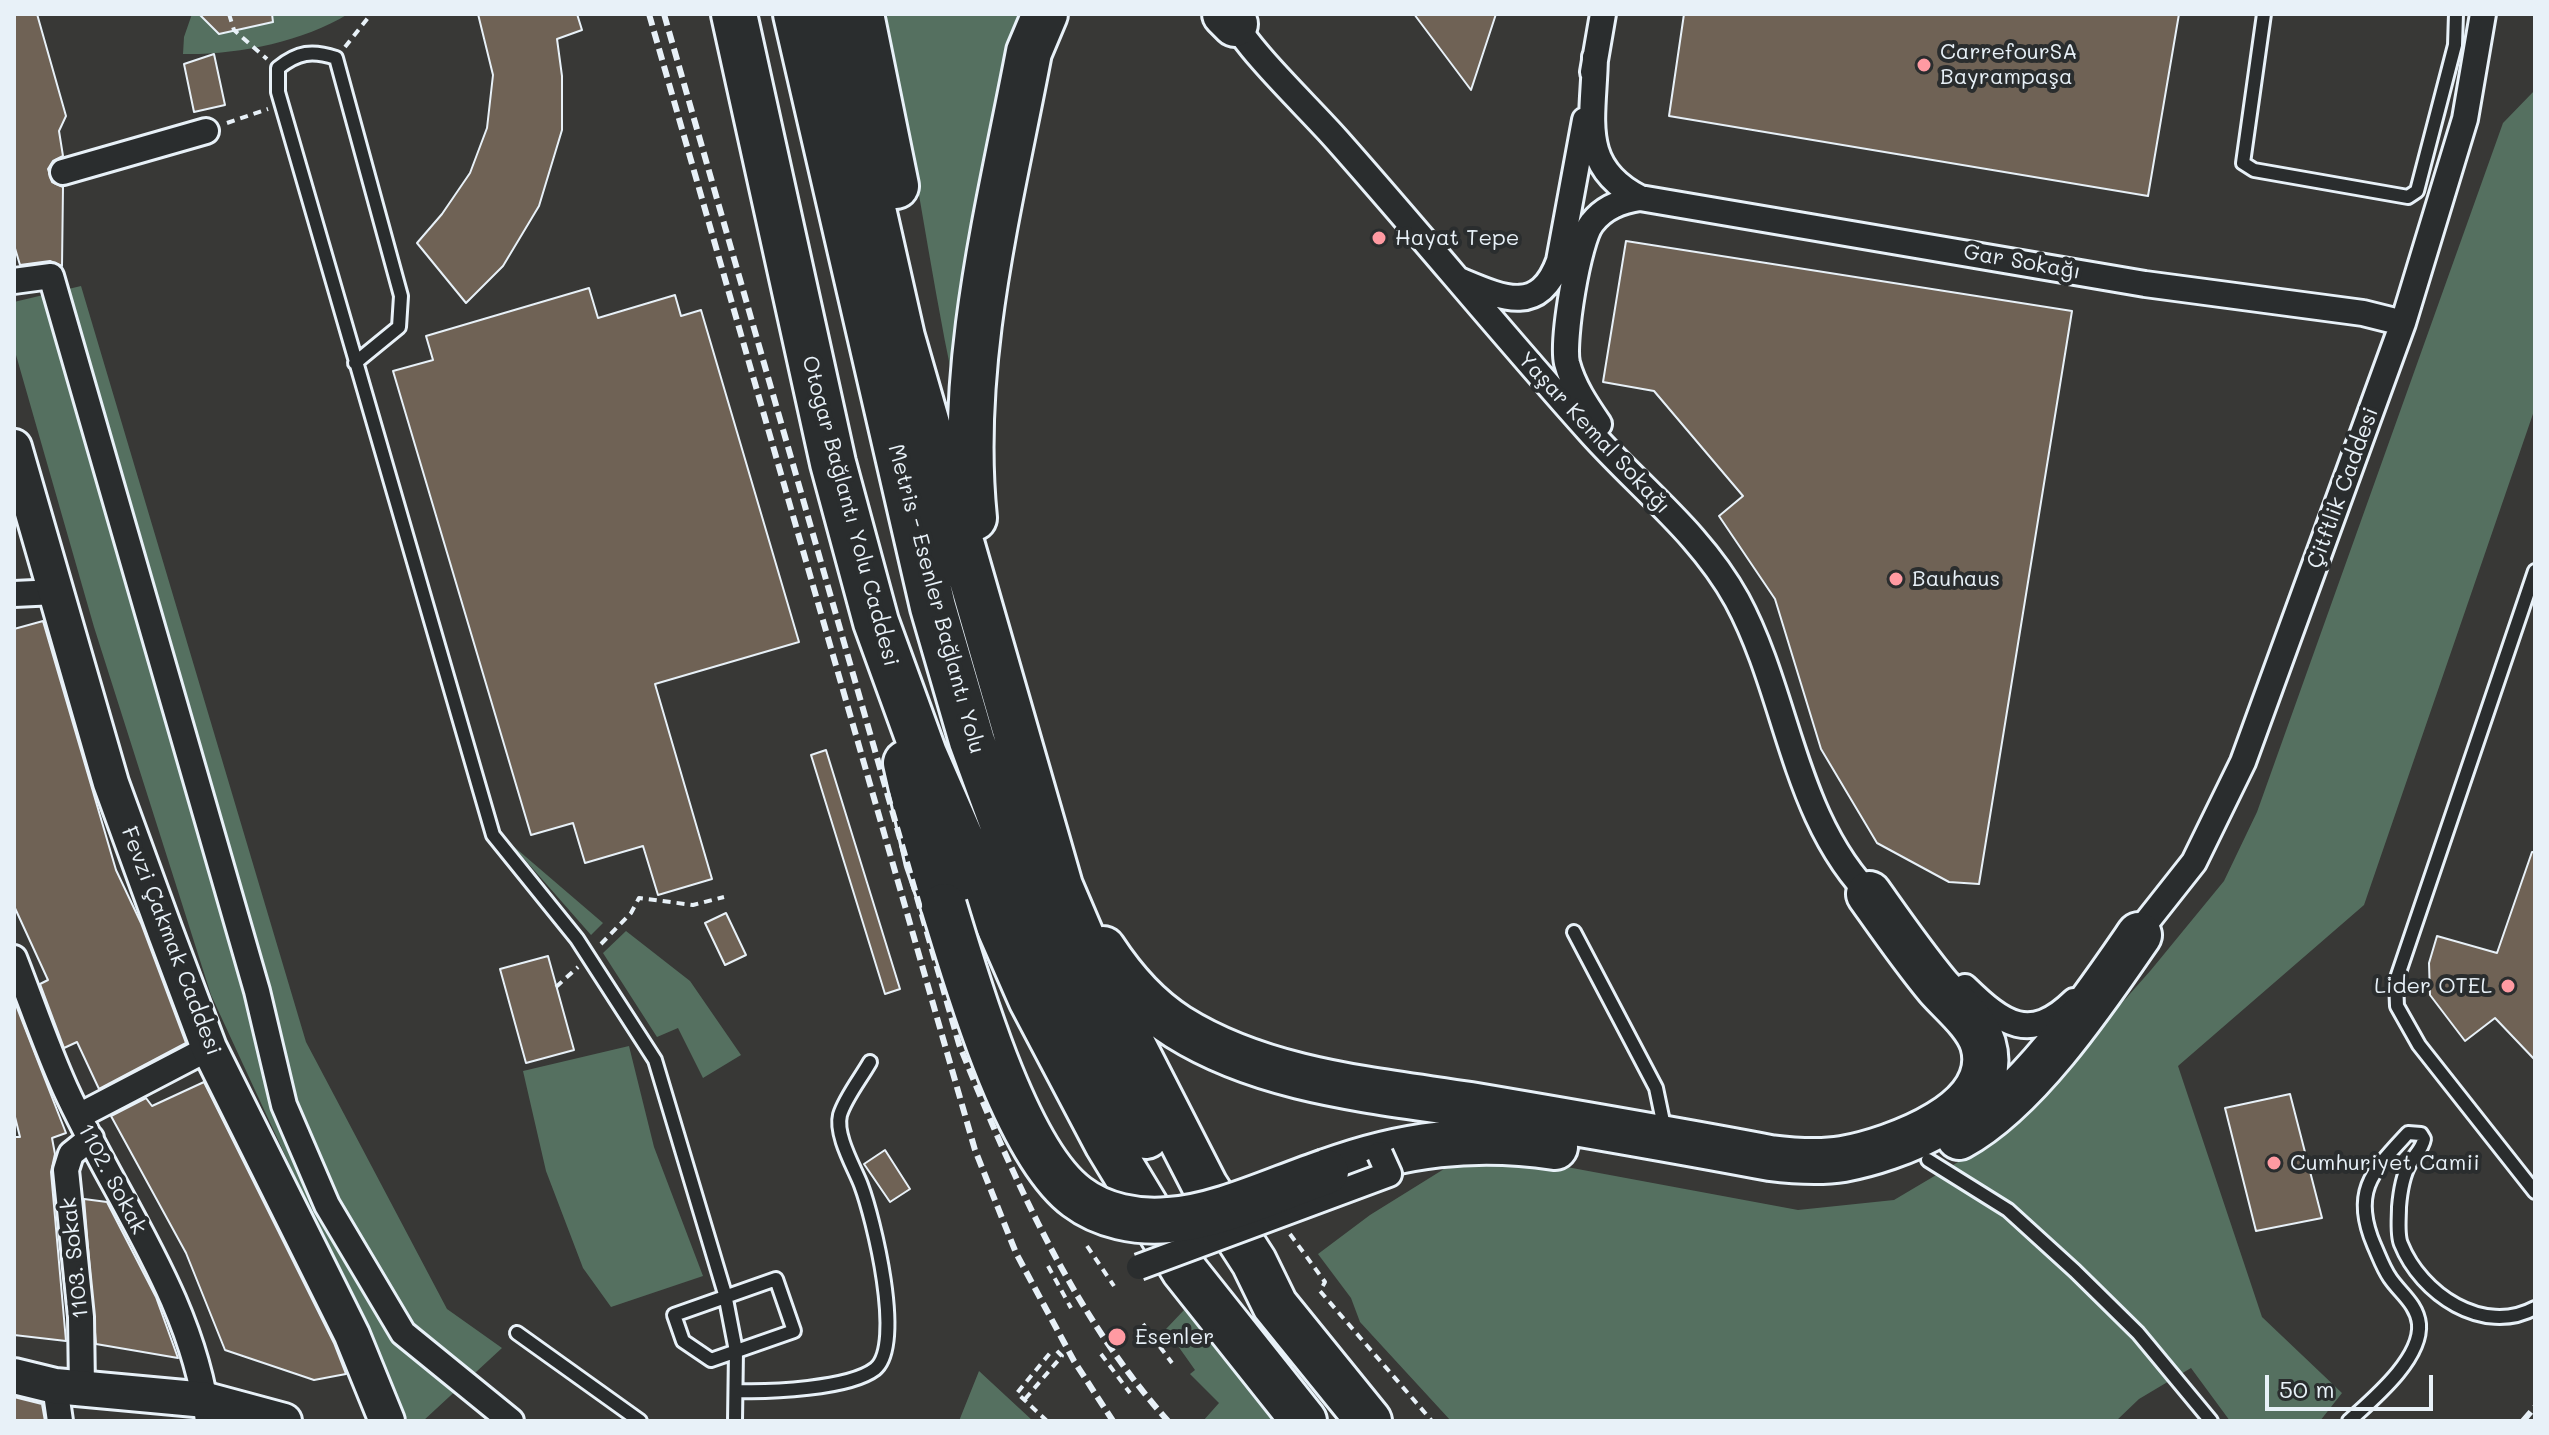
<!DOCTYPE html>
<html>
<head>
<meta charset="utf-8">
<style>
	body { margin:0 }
	#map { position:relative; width:2549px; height:1435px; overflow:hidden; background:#383836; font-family:Mali,sans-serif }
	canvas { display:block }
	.frame { position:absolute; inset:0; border:16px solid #e8f1f8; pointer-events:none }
	.scale { position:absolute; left:2265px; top:1375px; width:168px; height:36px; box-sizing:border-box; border:4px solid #e8f1f8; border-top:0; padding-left:10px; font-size:24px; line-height:28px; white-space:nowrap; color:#e8f1f8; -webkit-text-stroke:6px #2a2d2e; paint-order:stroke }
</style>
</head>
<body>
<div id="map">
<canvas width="2549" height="1435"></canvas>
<div class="frame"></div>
<div class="scale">50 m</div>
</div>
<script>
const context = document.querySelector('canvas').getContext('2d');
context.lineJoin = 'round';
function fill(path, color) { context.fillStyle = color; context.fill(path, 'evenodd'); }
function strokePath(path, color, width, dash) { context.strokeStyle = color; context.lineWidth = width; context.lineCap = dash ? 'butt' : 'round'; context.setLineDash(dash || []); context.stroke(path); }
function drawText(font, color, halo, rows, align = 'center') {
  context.font = font + ' Mali,sans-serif'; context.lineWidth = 8; context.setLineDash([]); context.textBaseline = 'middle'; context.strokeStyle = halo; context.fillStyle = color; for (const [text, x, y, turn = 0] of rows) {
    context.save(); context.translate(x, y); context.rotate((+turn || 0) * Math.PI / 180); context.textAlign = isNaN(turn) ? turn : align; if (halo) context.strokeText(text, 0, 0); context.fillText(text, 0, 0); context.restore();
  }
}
fill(new Path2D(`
	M 192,14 L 348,14 C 302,42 237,55 183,54 L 184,37 Z
	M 885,14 L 1024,14 L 954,386 C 928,262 912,137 885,14 Z
	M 2535,90 L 2535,408 L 2364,905 L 2178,1066 L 2262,1317 L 2342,1393 L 2320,1421 L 2230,1421 L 2191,1368 L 2139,1399 L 2116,1421 L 1451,1421 L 1360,1322 L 1351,1298 L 1318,1254 L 1370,1215 L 1444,1169 L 1513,1157 L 1798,1210 L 1894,1200 L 2007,1133 L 2151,970 L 2224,881 L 2257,812 L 2503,123 Z
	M 81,286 L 306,1042 L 447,1309 L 502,1348 L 423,1421 L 408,1421 L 211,995 L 94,627 L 14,348 L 14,302 Z
	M 512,845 L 603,923 L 591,935 Z
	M 626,931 L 690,981 L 741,1055 L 703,1078 L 678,1028 L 657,1037 L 603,953 Z
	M 629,1046 L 654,1147 L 703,1276 L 611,1307 L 583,1268 L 546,1171 L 523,1071 Z
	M 1184,1310 L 1277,1421 L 1203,1421 L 1219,1403 L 1190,1374 L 1195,1370 L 1166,1329 Z
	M 979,1371 L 1033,1421 L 959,1421 Z`), '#557060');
const building = new Path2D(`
	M 14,14 L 37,14 L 66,116 L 59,131 L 63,156 L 53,161 L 48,169 L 52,182 L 63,187 L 62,266 L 50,261 L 20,265 L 14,245 Z
	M 199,14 L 272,14 L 273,22 L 219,34 Z
	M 478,14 L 577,14 L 582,30 L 557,39 L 562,76 L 562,130 L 539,206 L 503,266 L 466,303 L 417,243 L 442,214 L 470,173 L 487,128 L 493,75 Z
	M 1414,14 L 1496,14 L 1471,90 Z
	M 1684,14 L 2179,14 L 2148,196 L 1669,116 Z
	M 214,54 L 225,105 L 194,112 L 184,64 Z
	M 1626,241 L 2072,311 L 1979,884 L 1949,882 L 1877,843 L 1821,749 L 1775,599 L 1719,516 L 1743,496 L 1654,391 L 1603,382 Z
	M 589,288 L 598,318 L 675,295 L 681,316 L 701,310 L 799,642 L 655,684 L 712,879 L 658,895 L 643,846 L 585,863 L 573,823 L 531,835 L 393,371 L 433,360 L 426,336 Z
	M 43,621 L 116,870 L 141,923 L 186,1043 L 99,1089 L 77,1042 L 64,1048 L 40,984 L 48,980 L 14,906 L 14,629 Z
	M 826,750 L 900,989 L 885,994 L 811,755 Z
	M 2532,852 L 2535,852 L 2535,1060 L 2495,1018 L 2465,1041 L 2430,995 L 2429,963 L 2437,936 L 2497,953 Z
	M 726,913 L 746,955 L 725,965 L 705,923 Z
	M 548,956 L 574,1050 L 526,1063 L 500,969 Z
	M 14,1000 L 66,1133 L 52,1138 L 55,1154 L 51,1172 L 66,1341 L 14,1335 L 14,1137 L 20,1137 L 14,1113 Z
	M 204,1082 L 334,1343 L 346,1374 L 314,1380 L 225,1350 L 186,1253 L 111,1116 L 146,1098 L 152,1106 Z
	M 2290,1094 L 2322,1218 L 2256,1231 L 2225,1108 Z
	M 885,1150 L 910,1189 L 890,1202 L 864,1164 Z
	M 84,1199 L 107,1202 L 156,1297 L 178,1358 L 96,1344 Z
	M 14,1397 L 42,1404 L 45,1421 L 14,1421 Z`);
fill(building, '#6f6255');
strokePath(building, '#e8f1f8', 2);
const lane = new Path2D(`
	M 2264,14 L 2243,163 L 2254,170 L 2408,197 L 2417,191 L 2455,45 L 2456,14
	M 355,363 L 399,327 L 401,296 L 336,58 C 312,50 298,52 278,68 L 278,92 L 493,835 L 577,939 L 655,1060 L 725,1294 L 736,1351 L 735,1421
	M 2535,571 L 2396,981 L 2397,1006 L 2419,1045 L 2535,1192
	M 1574,932 L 1656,1088 L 1665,1131
	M 1928,1160 L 2008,1210 L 2075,1271 L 2138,1333 L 2211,1421
	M 776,1279 L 794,1331 L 711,1360 L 683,1341 L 674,1315 Z
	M 517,1333 L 640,1421
	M 737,1391 C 769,1392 849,1389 875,1369 C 905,1345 873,1217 861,1185 C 854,1167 835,1135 840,1115 C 845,1098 861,1078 870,1062
	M 2349,1421 C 2372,1400 2422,1359 2419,1324 C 2417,1304 2400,1293 2390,1278 C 2383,1268 2379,1256 2374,1245 C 2351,1191 2373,1171 2408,1133 L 2421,1134 L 2424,1139 C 2422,1150 2414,1155 2409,1165 C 2403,1176 2400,1195 2399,1207 C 2399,1218 2397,1235 2401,1244 C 2421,1294 2483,1336 2535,1308`);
const street = new Path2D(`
	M 1230,16 C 1250,53 1307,106 1337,140 C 1422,236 1504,336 1590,432 C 1640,488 1701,534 1737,600 C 1789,696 1793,821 1875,900
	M 1595,57 C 1594,118 1577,166 1640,198 L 2145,284 L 2363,313 L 2403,323
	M 1593,72 L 1603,14
	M 63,172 L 206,131
	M 1459,280 C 1502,298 1539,316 1559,261 L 1585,120
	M 14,281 L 51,276 L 257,991 L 284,1105 L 327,1205 L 403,1333 L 511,1421
	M 1599,424 C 1586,405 1573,386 1567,363 C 1562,341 1578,240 1592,223 C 1604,207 1621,201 1640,198
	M 14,594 L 56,592
	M 2130,943 L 2194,862 L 2243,762 L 2403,323 L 2465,119 L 2483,14
	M 14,958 C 31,1001 46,1046 65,1088 C 115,1198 193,1298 208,1421
	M 1965,987 C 2003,1024 2030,1044 2074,1001
	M 79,1116 L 209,1048
	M 55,1386 L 60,1421
	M 82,1388 L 81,1317 L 66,1170 L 71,1154 L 91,1138`);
const secondary = new Path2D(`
	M 14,447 L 111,783 L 165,931 L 209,1048 L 352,1335 L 387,1421
	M 14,1376 L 55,1386 L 206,1400 L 284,1421`);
const highway = new Path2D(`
	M 734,14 L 833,463 L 876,622 L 924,754 L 1031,999 L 1107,1143 L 1184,1270 L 1304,1421
	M 796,14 L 933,607 L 972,741 L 1039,924 L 1096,1049 L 1146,1136
	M 829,14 L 902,337 L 1060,886 L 1103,987 L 1205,1186 L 1254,1262 L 1275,1305 L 1369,1421
	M 861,14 L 896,186
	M 1225,14 L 1235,24
	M 974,518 C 958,362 1000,205 1029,52 L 1045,14
	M 906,763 L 928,860 L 944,906
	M 1103,949 C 1122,978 1148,1008 1178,1027 C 1264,1081 1372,1090 1470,1105 C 1570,1122 1670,1139 1770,1158 C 1794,1161 1819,1163 1843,1159 C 1892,1150 2003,1112 1983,1044 C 1976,1022 1953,1004 1938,987 C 1913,957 1891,925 1869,894
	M 1959,1137 C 2027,1100 2095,999 2139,935
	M 1326,1172 C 1402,1144 1474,1135 1555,1147`);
strokePath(lane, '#e8f1f8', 18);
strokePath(street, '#e8f1f8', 30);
strokePath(secondary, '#e8f1f8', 40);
strokePath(highway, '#e8f1f8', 50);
strokePath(new Path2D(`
	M 229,14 L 234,30 L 267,59
	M 345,47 L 371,14
	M 227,123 L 268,109
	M 601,944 L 631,913 L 639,898 L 693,905 L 724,897
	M 556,987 L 578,967
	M 1290,1234 L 1325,1282 L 1320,1291 L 1432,1421
	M 1087,1246 L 1114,1286
	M 1048,1266 L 1071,1308
	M 1143,1324 L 1172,1363
	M 1101,1354 L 1130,1393
	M 1025,1399 L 1062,1356 L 1055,1349
	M 1047,1421 L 1017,1393 L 1050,1353`), '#e8f1f8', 4, [8, 6]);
strokePath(lane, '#2a2d2e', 12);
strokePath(street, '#2a2d2e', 24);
strokePath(secondary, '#2a2d2e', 34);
strokePath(highway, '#2a2d2e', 44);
strokePath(new Path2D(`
	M 649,14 L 975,1150 L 1016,1253 L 1074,1361 L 1113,1421
	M 664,14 L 959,1044 C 1012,1175 1072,1314 1168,1421
	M 2523,1421 L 2535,1407`), '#e8f1f8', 6, [12, 6]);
const streetBridge = new Path2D(`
	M 1139,1267 L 1389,1174 L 1380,1154`);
const highwayBridge = new Path2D(`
	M 944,906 C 967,981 1015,1151 1077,1197 C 1102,1216 1137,1223 1169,1220 C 1219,1217 1278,1188 1326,1172`);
strokePath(streetBridge, '#e8f1f8', 30, []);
strokePath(highwayBridge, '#e8f1f8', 50, []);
strokePath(streetBridge, '#2a2d2e', 24);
strokePath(highwayBridge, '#2a2d2e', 44);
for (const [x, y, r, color] of [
	[1924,65,8,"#ff9aa2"],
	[1379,238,8,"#ff9aa2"],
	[1896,579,8,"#ff9aa2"],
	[2508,986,8,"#ff9aa2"],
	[2274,1163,8,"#ff9aa2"],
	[1117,1337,10,"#ff9aa2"]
]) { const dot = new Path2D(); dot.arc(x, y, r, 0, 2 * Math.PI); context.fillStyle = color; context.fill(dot); strokePath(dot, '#2a2d2e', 3); }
drawText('22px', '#e8f1f8', '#2a2d2e', [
	["CarrefourSA",1940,52],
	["Bayrampaşa",1940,77],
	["Hayat Tepe",1395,238],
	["Bauhaus",1912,579],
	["Lider OTEL",2492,986,"right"],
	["Cumhuriyet Camii",2290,1163],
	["Esenler",1135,1337]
], 'left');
drawText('22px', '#e8f1f8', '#2a2d2e', [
	["Gar Sokağı",2022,262,10],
	["Yaşar Kemal Sokağı",1594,433,47],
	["Çitftlik Caddesi",2343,488,-70],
	["Otogar Bağlantı Yolu Caddesi",850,511,75],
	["Metris - Esenler Bağlantı Yolu",936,599,75],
	["Fevzi Çakmak Caddesi",171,941,69],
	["1102. Sokak",112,1179,62],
	["1103. Sokak",75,1258,-96]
]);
</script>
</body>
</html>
